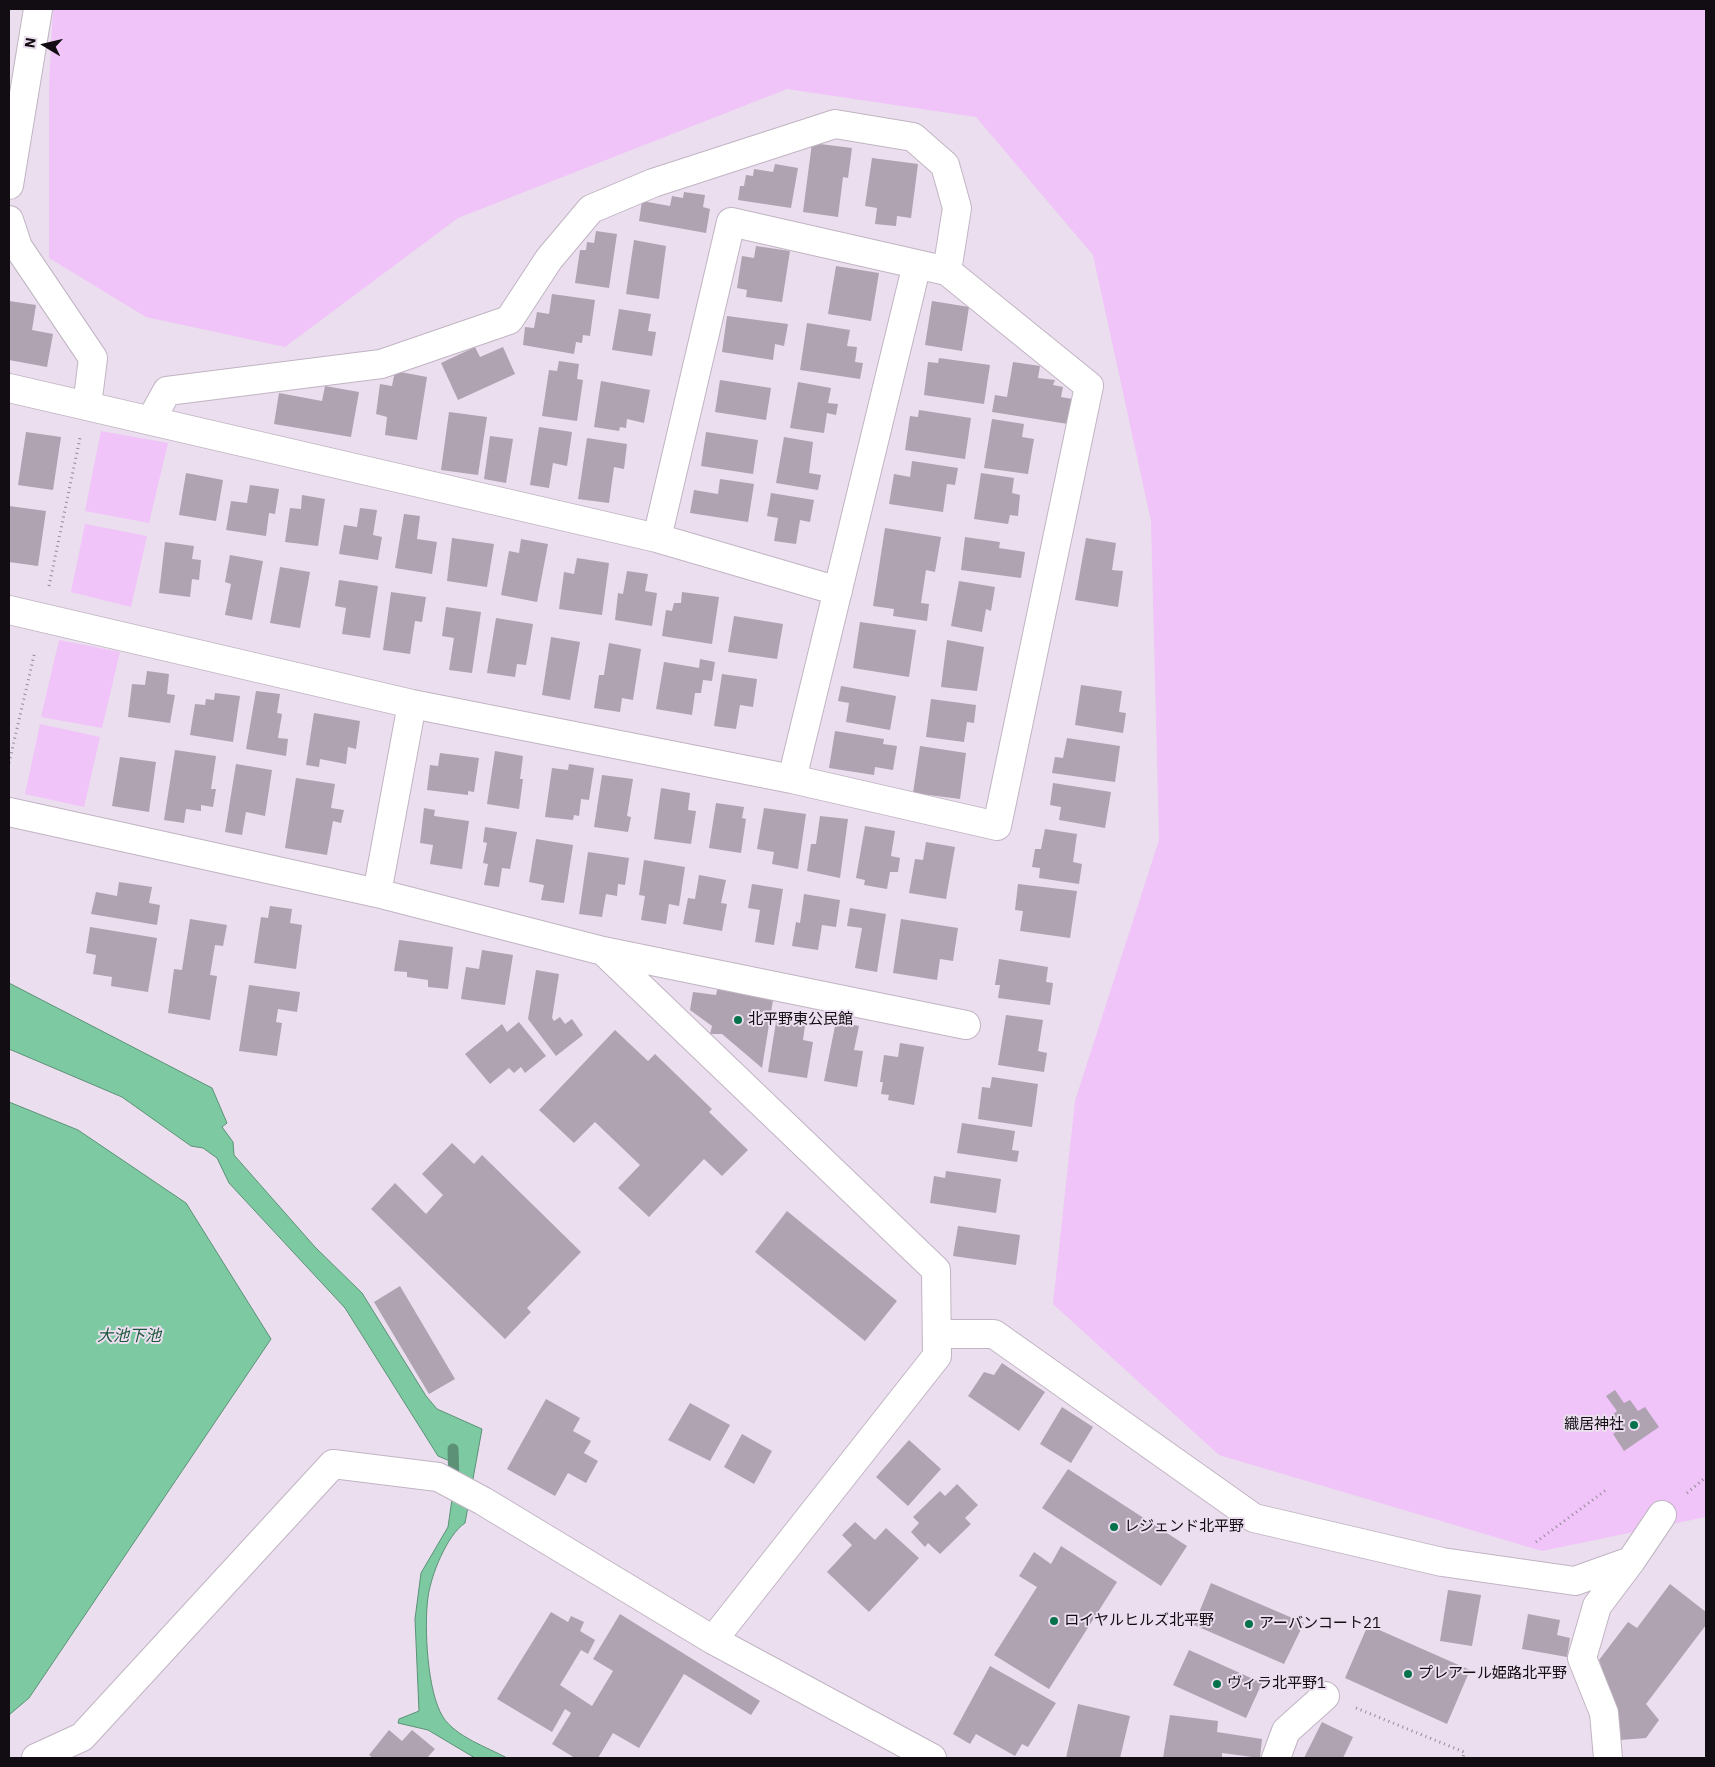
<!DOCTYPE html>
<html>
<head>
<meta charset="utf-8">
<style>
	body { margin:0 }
	#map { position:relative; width:1715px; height:1767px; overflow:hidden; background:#ebdeee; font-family:"IBM Plex Sans",sans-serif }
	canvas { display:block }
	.frame { position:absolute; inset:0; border:10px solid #110d12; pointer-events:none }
	.north { position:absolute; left:20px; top:20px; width:50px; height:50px; -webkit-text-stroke:4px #ebdeee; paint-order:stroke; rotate:279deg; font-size:14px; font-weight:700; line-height:20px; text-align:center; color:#110d12 }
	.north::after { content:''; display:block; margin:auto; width:18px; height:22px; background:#110d12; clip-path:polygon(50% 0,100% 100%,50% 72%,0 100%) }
</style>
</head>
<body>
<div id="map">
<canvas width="1715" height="1767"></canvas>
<div class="frame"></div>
<div class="north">N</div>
</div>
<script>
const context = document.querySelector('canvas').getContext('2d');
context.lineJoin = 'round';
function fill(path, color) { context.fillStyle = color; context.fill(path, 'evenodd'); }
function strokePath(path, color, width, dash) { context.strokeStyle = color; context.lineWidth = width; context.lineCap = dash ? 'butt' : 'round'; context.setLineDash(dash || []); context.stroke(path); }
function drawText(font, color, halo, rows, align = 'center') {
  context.font = font + ' "IBM Plex Sans","Noto Sans JP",sans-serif'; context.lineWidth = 4; context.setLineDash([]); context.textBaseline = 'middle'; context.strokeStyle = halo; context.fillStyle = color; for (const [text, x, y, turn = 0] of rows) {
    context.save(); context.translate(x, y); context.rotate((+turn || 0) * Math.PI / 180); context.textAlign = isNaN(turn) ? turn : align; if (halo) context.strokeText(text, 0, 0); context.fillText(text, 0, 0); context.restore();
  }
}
fill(new Path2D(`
	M 53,9 L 1706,9 L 1706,1517 L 1542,1551 L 1219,1455 L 1053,1304 L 1075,1101 L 1159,840 L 1151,521 L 1093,255 L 976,117 L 787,89 L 458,218 L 285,347 L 146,317 L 49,258 L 49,86 Z
	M 101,431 L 168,443 L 149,523 L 85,511 Z
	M 85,524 L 147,536 L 131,607 L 71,592 Z
	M 59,640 L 120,652 L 102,728 L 41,717 Z
	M 40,724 L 100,737 L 84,807 L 25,794 Z`), '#f0c3f9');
const water = new Path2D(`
	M 9,983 L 212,1088 L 227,1123 L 222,1127 L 233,1142 L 234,1155 L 315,1247 L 362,1293 L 426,1396 L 437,1409 L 482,1429 L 465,1523 C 447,1535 431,1575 428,1597 C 424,1626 427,1692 443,1717 C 456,1737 487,1747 507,1758 L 475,1758 L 428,1730 L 398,1723 L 399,1719 L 419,1711 L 415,1619 L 421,1573 L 448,1527 L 457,1464 L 438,1456 L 345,1308 L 229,1183 L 217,1158 L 203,1148 L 191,1146 L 122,1097 L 9,1049 Z
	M 9,1102 L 78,1130 L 186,1203 L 271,1339 L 29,1698 L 9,1715 Z`);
fill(water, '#7cc9a2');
strokePath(water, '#5c9177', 1);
strokePath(new Path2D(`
	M 453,1449 L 454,1485`), '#5c9177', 11);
fill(new Path2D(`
	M 812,143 L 852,148 L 848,178 L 843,177 L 838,217 L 803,212 Z
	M 872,158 L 918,164 L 911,218 L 897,216 L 896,226 L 875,224 L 877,208 L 865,206 Z
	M 775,164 L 798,168 L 791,208 L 738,200 L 740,186 L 744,186 L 746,175 L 753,176 L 754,169 L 773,172 Z
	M 684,192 L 705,195 L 703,207 L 710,209 L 706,233 L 639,221 L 642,201 L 670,206 L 672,196 L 683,198 Z
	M 596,231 L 617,234 L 609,288 L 575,283 L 580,250 L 586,250 L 587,242 L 594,243 Z
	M 634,240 L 666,246 L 659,299 L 626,294 Z
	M 756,246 L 790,251 L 782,302 L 746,297 L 747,290 L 737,288 L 742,256 L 754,258 Z
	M 836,266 L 879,273 L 871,321 L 828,314 Z
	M 552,294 L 595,300 L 590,336 L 583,335 L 582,343 L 576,342 L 574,354 L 523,345 L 525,327 L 534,328 L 537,312 L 549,314 Z
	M 9,301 L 36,305 L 32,330 L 53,334 L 47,367 L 9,360 Z
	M 932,301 L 969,307 L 962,351 L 925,345 Z
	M 619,309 L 651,314 L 648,331 L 656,332 L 652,356 L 612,350 Z
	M 727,316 L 788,324 L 784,346 L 775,344 L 773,360 L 722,352 Z
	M 807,323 L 850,330 L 847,346 L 857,347 L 855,362 L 863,363 L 860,379 L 800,370 Z
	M 475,347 L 480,357 L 503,347 L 515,374 L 458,400 L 441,363 Z
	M 939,358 L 990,365 L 984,404 L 924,395 L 928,362 L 938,363 Z
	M 559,361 L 579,364 L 577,379 L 583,380 L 577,421 L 542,416 L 549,370 L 557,371 Z
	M 1013,362 L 1040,366 L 1038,378 L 1055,380 L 1053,385 L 1063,387 L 1061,397 L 1072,399 L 1068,424 L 992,412 L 995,395 L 1007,397 Z
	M 395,371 L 427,377 L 417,440 L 385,435 L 387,417 L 376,414 L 380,384 L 392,386 Z
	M 720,380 L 771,388 L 766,420 L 715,412 Z
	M 601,381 L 650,390 L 644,423 L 627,419 L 626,428 L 620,427 L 619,431 L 594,427 Z
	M 798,382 L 831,388 L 828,403 L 838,404 L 836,415 L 827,413 L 824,433 L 790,428 Z
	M 325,386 L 359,392 L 351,437 L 274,424 L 279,393 L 322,401 Z
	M 919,410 L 971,418 L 965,459 L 905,450 L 910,416 L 918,417 Z
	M 449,412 L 487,417 L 478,475 L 441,470 Z
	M 992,419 L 1024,424 L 1022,437 L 1034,439 L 1028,474 L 984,468 Z
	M 539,427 L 572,432 L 567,466 L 553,463 L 549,488 L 530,485 Z
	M 26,432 L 61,437 L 53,490 L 18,485 Z
	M 706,432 L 758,440 L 753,474 L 701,466 Z
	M 490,436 L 513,439 L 506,483 L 484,479 Z
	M 784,437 L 813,442 L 809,473 L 821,475 L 818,490 L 776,483 Z
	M 587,438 L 627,444 L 624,469 L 614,467 L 609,503 L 578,499 Z
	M 912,461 L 958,468 L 955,485 L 947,484 L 943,512 L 889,504 L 894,474 L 910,477 Z
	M 186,473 L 223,480 L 216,521 L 179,515 Z
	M 981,473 L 1014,478 L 1012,493 L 1020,495 L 1018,516 L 1010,515 L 1008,524 L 974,519 Z
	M 720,479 L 754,484 L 748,522 L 690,513 L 694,490 L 718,494 Z
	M 250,485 L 279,489 L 275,514 L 269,513 L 266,536 L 226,530 L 231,501 L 247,503 Z
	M 771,493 L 814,500 L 810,522 L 800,520 L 796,544 L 774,541 L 778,518 L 767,516 Z
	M 302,495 L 325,499 L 318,546 L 285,542 L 290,508 L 301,509 Z
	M 9,506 L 46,511 L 38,566 L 9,562 Z
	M 360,508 L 377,510 L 373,535 L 382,537 L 378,560 L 339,554 L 344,525 L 357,527 Z
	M 404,514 L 420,516 L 417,539 L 437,542 L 432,574 L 395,568 Z
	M 885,528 L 941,537 L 935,572 L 926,570 L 921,603 L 929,604 L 927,621 L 893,616 L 894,609 L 873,606 Z
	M 965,537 L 1000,542 L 999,548 L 1025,552 L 1021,578 L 961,570 Z
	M 452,538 L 494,544 L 487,587 L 447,581 Z
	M 1086,538 L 1116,543 L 1112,570 L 1123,571 L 1118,607 L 1075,600 Z
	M 521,539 L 548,544 L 537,602 L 501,595 L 509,551 L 519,553 Z
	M 165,542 L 194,546 L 192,559 L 201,560 L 199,580 L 192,579 L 190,597 L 159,593 Z
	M 230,555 L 263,561 L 252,620 L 225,615 L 231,584 L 225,582 Z
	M 577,558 L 609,563 L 602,615 L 559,609 L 564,572 L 574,574 Z
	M 280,567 L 310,572 L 300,628 L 270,623 Z
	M 627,571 L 648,574 L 645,591 L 657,593 L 652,626 L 615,620 L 618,593 L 623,594 Z
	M 339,580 L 378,586 L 370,638 L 342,634 L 346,608 L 335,606 Z
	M 959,581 L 995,587 L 991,611 L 986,609 L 982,632 L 951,626 Z
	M 391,592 L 426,597 L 422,622 L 415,621 L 410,654 L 383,650 Z
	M 682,592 L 719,597 L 712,644 L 662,636 L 666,610 L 672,611 L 674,603 L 681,603 Z
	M 446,607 L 481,612 L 472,673 L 449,670 L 454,638 L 442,636 Z
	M 734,616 L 783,624 L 777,659 L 728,652 Z
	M 496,618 L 533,624 L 526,665 L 517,664 L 515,677 L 487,673 Z
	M 860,622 L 916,630 L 909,677 L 853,668 Z
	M 551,637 L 580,642 L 570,700 L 542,695 Z
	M 947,640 L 984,647 L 977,691 L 941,687 Z
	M 609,643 L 641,649 L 633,700 L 622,698 L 620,712 L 594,708 L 599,675 L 604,675 Z
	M 700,659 L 715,662 L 712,681 L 703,680 L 701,693 L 695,693 L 692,715 L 656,709 L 664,662 L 699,668 Z
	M 147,671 L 169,674 L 167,694 L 175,695 L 170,723 L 128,717 L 132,684 L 145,685 Z
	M 722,674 L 757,679 L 753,707 L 740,705 L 736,729 L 714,726 Z
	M 1081,685 L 1122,691 L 1119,712 L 1126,713 L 1123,733 L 1075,725 Z
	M 841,686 L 896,696 L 890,730 L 846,722 L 849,703 L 838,701 Z
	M 256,691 L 280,694 L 277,713 L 282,714 L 278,738 L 288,739 L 286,756 L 246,749 Z
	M 215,693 L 240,696 L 233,742 L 190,735 L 195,704 L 205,705 L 206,699 L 214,700 Z
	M 931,699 L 976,705 L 974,723 L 967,722 L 964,742 L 926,737 Z
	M 314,713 L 360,721 L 356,749 L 348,747 L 346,764 L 320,759 L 319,767 L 306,765 Z
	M 835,731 L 884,739 L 883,744 L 897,746 L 893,770 L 875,767 L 874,775 L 829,768 Z
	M 1067,738 L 1120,746 L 1115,782 L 1052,773 L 1055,757 L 1063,758 Z
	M 920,746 L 966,753 L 960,799 L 913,793 Z
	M 175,750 L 216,756 L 211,789 L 216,789 L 213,807 L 201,805 L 201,811 L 186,809 L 184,823 L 164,820 Z
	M 495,751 L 523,756 L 520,779 L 523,779 L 519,809 L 487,804 Z
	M 440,753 L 479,758 L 474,792 L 468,791 L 468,795 L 427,790 L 430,765 L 438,766 Z
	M 120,757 L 156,762 L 149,812 L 112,806 Z
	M 236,764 L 272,770 L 265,816 L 246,812 L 242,835 L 225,832 Z
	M 569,764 L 594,768 L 589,800 L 581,799 L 579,816 L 574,815 L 573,820 L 545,817 L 552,768 L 568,770 Z
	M 602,775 L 633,779 L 627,816 L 631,817 L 628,832 L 594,827 Z
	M 296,778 L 335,784 L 331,808 L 344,810 L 341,823 L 333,821 L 327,855 L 285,848 Z
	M 1053,783 L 1111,792 L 1105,828 L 1059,820 L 1061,807 L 1050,805 Z
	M 661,788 L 690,793 L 688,810 L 696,811 L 691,844 L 654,839 Z
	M 716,803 L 744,807 L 742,818 L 746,819 L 741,853 L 709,848 Z
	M 424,808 L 435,810 L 434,816 L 469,821 L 462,869 L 430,864 L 433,845 L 420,843 Z
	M 764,808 L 806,814 L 798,869 L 772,864 L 774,852 L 757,849 Z
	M 820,816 L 848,819 L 840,878 L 807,871 L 811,844 L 816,844 Z
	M 865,826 L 895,831 L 891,856 L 900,858 L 898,872 L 890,872 L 887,889 L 864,885 L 865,880 L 856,878 Z
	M 485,827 L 517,832 L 510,869 L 502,868 L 499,887 L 484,885 L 488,864 L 483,863 L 487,843 L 483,842 Z
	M 1045,829 L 1077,834 L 1073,862 L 1082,864 L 1079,884 L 1039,878 L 1040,868 L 1032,867 L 1035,849 L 1041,849 Z
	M 536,839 L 573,845 L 564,903 L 541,900 L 544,885 L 529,882 Z
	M 926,842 L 955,847 L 946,899 L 909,893 L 915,859 L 923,860 Z
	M 588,852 L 629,858 L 625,885 L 618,884 L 617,896 L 606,894 L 602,917 L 579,914 Z
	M 644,860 L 685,867 L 679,906 L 669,904 L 666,924 L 641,920 L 645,896 L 639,895 Z
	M 699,875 L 726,880 L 721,903 L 727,904 L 722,931 L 683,924 L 688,898 L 695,899 Z
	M 119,882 L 152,887 L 149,903 L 160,905 L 157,925 L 91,914 L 96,892 L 117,896 Z
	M 752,884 L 783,889 L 774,945 L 755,942 L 760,910 L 748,908 Z
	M 1018,884 L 1077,891 L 1070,938 L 1020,931 L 1023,911 L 1015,910 Z
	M 804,894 L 840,900 L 836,927 L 822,925 L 818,950 L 792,946 L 796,922 L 800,923 Z
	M 270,906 L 292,909 L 290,923 L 302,925 L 296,969 L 254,963 L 261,917 L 268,918 Z
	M 850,908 L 886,914 L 877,972 L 855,968 L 862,928 L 847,926 Z
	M 190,919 L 227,925 L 223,946 L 215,945 L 210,975 L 217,976 L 210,1020 L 168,1013 L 174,969 L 182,970 Z
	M 901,919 L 958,928 L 953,961 L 940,959 L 937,980 L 893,973 Z
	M 90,927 L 157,938 L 148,992 L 111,986 L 112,977 L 93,974 L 96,955 L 86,953 Z
	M 399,940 L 453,947 L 448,989 L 428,987 L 428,980 L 407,977 L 407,972 L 394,971 Z
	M 482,950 L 513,955 L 505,1005 L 461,999 L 466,967 L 479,969 Z
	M 999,959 L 1048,967 L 1046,982 L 1053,983 L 1050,1005 L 998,998 L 1000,985 L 995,985 Z
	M 536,970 L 559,974 L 552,1018 L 554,1021 L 560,1017 L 565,1024 L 572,1019 L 583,1035 L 556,1056 L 528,1019 Z
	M 249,985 L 300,992 L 297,1012 L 278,1009 L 276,1022 L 282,1023 L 277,1056 L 239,1051 Z
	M 718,986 L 774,994 L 762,1068 L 722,1034 L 710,1034 L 712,1026 L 690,1010 L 693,992 L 716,995 Z
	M 1006,1015 L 1043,1020 L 1038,1051 L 1047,1053 L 1044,1072 L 998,1065 Z
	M 836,1021 L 859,1026 L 854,1050 L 863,1051 L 857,1087 L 824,1081 Z
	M 519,1022 L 546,1056 L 525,1073 L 521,1067 L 514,1073 L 509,1068 L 490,1084 L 465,1054 L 502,1024 L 507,1032 Z
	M 776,1022 L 805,1026 L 803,1040 L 813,1042 L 807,1078 L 768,1072 Z
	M 615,1030 L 648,1061 L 655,1054 L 712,1109 L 709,1112 L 748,1150 L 722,1176 L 704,1159 L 649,1217 L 618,1188 L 640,1165 L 595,1122 L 574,1143 L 539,1110 Z
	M 900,1043 L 924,1047 L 914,1105 L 888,1100 L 889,1095 L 881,1094 L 883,1082 L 880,1082 L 884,1055 L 898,1057 Z
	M 992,1077 L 1038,1084 L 1032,1127 L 978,1119 L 982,1087 L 990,1088 Z
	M 962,1123 L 1015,1131 L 1012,1150 L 1019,1151 L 1017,1162 L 957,1153 Z
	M 452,1143 L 474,1164 L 482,1155 L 581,1252 L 527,1308 L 531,1312 L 505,1339 L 371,1209 L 395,1183 L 426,1214 L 443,1195 L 422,1174 Z
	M 946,1171 L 1001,1179 L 996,1213 L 930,1203 L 934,1176 L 945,1178 Z
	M 787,1211 L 897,1301 L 865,1341 L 755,1252 Z
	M 958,1226 L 1020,1235 L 1016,1265 L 953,1256 Z
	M 400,1286 L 455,1379 L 429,1394 L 374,1302 Z
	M 1002,1363 L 1045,1392 L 1019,1431 L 968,1396 L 984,1372 L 994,1375 Z
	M 1615,1390 L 1624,1403 L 1630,1400 L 1638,1411 L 1645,1407 L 1659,1427 L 1624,1451 L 1613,1434 L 1621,1428 L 1612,1415 L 1617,1411 L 1606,1396 Z
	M 546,1399 L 580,1418 L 573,1431 L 591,1441 L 584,1453 L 598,1461 L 586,1483 L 568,1473 L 555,1496 L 507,1469 Z
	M 690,1403 L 730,1425 L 710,1461 L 668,1440 Z
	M 1062,1407 L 1093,1427 L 1071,1463 L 1040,1444 Z
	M 742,1434 L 772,1451 L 754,1484 L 724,1467 Z
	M 909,1440 L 941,1469 L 908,1506 L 876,1477 Z
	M 1068,1469 L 1187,1546 L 1161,1586 L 1042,1508 Z
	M 957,1484 L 978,1505 L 965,1518 L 971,1524 L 940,1554 L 928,1543 L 925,1547 L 911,1532 L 919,1523 L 913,1517 L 940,1491 L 945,1496 Z
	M 855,1522 L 875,1540 L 886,1528 L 919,1558 L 869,1612 L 827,1572 L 852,1545 L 842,1535 Z
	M 1061,1546 L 1117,1582 L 1049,1689 L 994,1655 L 1037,1587 L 1019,1576 L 1034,1552 L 1051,1564 Z
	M 1211,1583 L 1304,1623 L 1284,1664 L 1194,1625 Z
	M 1670,1584 L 1706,1612 L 1706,1625 L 1646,1704 L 1659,1720 L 1646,1738 L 1620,1740 L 1618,1716 L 1599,1660 L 1628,1622 L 1637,1628 Z
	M 1448,1590 L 1481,1595 L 1472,1646 L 1440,1641 Z
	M 551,1612 L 568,1622 L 571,1616 L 584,1622 L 580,1631 L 595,1640 L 588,1654 L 581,1650 L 560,1685 L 592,1706 L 613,1671 L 593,1659 L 620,1614 L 760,1701 L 751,1715 L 684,1674 L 639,1748 L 613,1733 L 598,1758 L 575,1758 L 552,1744 L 571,1713 L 565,1709 L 552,1732 L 497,1699 Z
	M 1528,1614 L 1560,1620 L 1557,1635 L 1570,1638 L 1567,1657 L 1522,1649 Z
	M 1368,1625 L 1470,1670 L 1447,1724 L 1345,1678 Z
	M 1189,1650 L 1262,1683 L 1246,1718 L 1173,1685 Z
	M 990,1666 L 1056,1703 L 1028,1747 L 1022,1744 L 1015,1756 L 976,1734 L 970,1744 L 953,1734 Z
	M 1078,1704 L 1130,1716 L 1120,1758 L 1066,1758 Z
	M 1170,1715 L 1218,1721 L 1217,1732 L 1262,1739 L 1260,1758 L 1222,1753 L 1222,1758 L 1163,1758 Z
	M 1322,1722 L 1353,1737 L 1343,1758 L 1304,1758 Z
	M 389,1730 L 402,1741 L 412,1730 L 435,1749 L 427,1758 L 373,1758 L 369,1755 Z`), '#afa2b1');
const street = new Path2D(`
	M 9,185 L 38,9
	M 9,220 L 18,247 L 93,358 L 87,406
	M 9,388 L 657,538 L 838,591
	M 151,420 L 167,391 L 381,364 L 509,320 L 549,259 L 591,209 L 653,183 L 835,124 L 913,137 L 945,165 L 957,208 L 947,271
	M 9,610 L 412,704 L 792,779 L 997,826 L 1089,386 L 947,271 L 731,222 L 657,538
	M 792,779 L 917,264
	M 9,812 L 377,893 L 603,951 L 936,1270 L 937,1356 L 713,1640
	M 377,893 L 412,704
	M 603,951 L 966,1025
	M 937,1334 L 994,1334 L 1254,1518 L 1442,1562 L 1575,1581 L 1631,1561 L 1662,1515
	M 36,1758 L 82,1737 L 333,1464 L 438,1477 L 483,1501 L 713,1640 L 932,1758
	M 1276,1758 L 1286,1731 L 1325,1696
	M 1608,1758 L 1604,1713 L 1582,1658 L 1597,1606 L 1631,1561`);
strokePath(street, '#c1b4c3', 30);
strokePath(new Path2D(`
	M 49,586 L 80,438
	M 9,763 L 35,651
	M 1687,1493 L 1706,1477
	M 1536,1542 L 1606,1490
	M 1356,1708 L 1464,1752 L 1463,1758`), '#938a95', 3, [1, 4]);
strokePath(street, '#fff', 28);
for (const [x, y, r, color] of [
	[738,1020,5,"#06724b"],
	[1634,1425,5,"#06724b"],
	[1114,1527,5,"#06724b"],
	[1054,1621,5,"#06724b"],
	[1249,1624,5,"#06724b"],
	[1408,1674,5,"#06724b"],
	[1217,1684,5,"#06724b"]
]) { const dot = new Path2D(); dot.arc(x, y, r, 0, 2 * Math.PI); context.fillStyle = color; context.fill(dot); strokePath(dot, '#ebdeee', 2); }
drawText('15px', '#110d12', '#ebdeee', [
	["北平野東公民館",748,1020],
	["織居神社",1624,1425,"right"],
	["レジェンド北平野",1124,1527],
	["ロイヤルヒルズ北平野",1064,1621],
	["アーバンコート21",1259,1624],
	["プレアール姫路北平野",1418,1674],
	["ヴィラ北平野1",1227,1684]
], 'left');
drawText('italic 16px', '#1c573c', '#ebdeee', [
	["大池下池",129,1336]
]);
</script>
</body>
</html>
